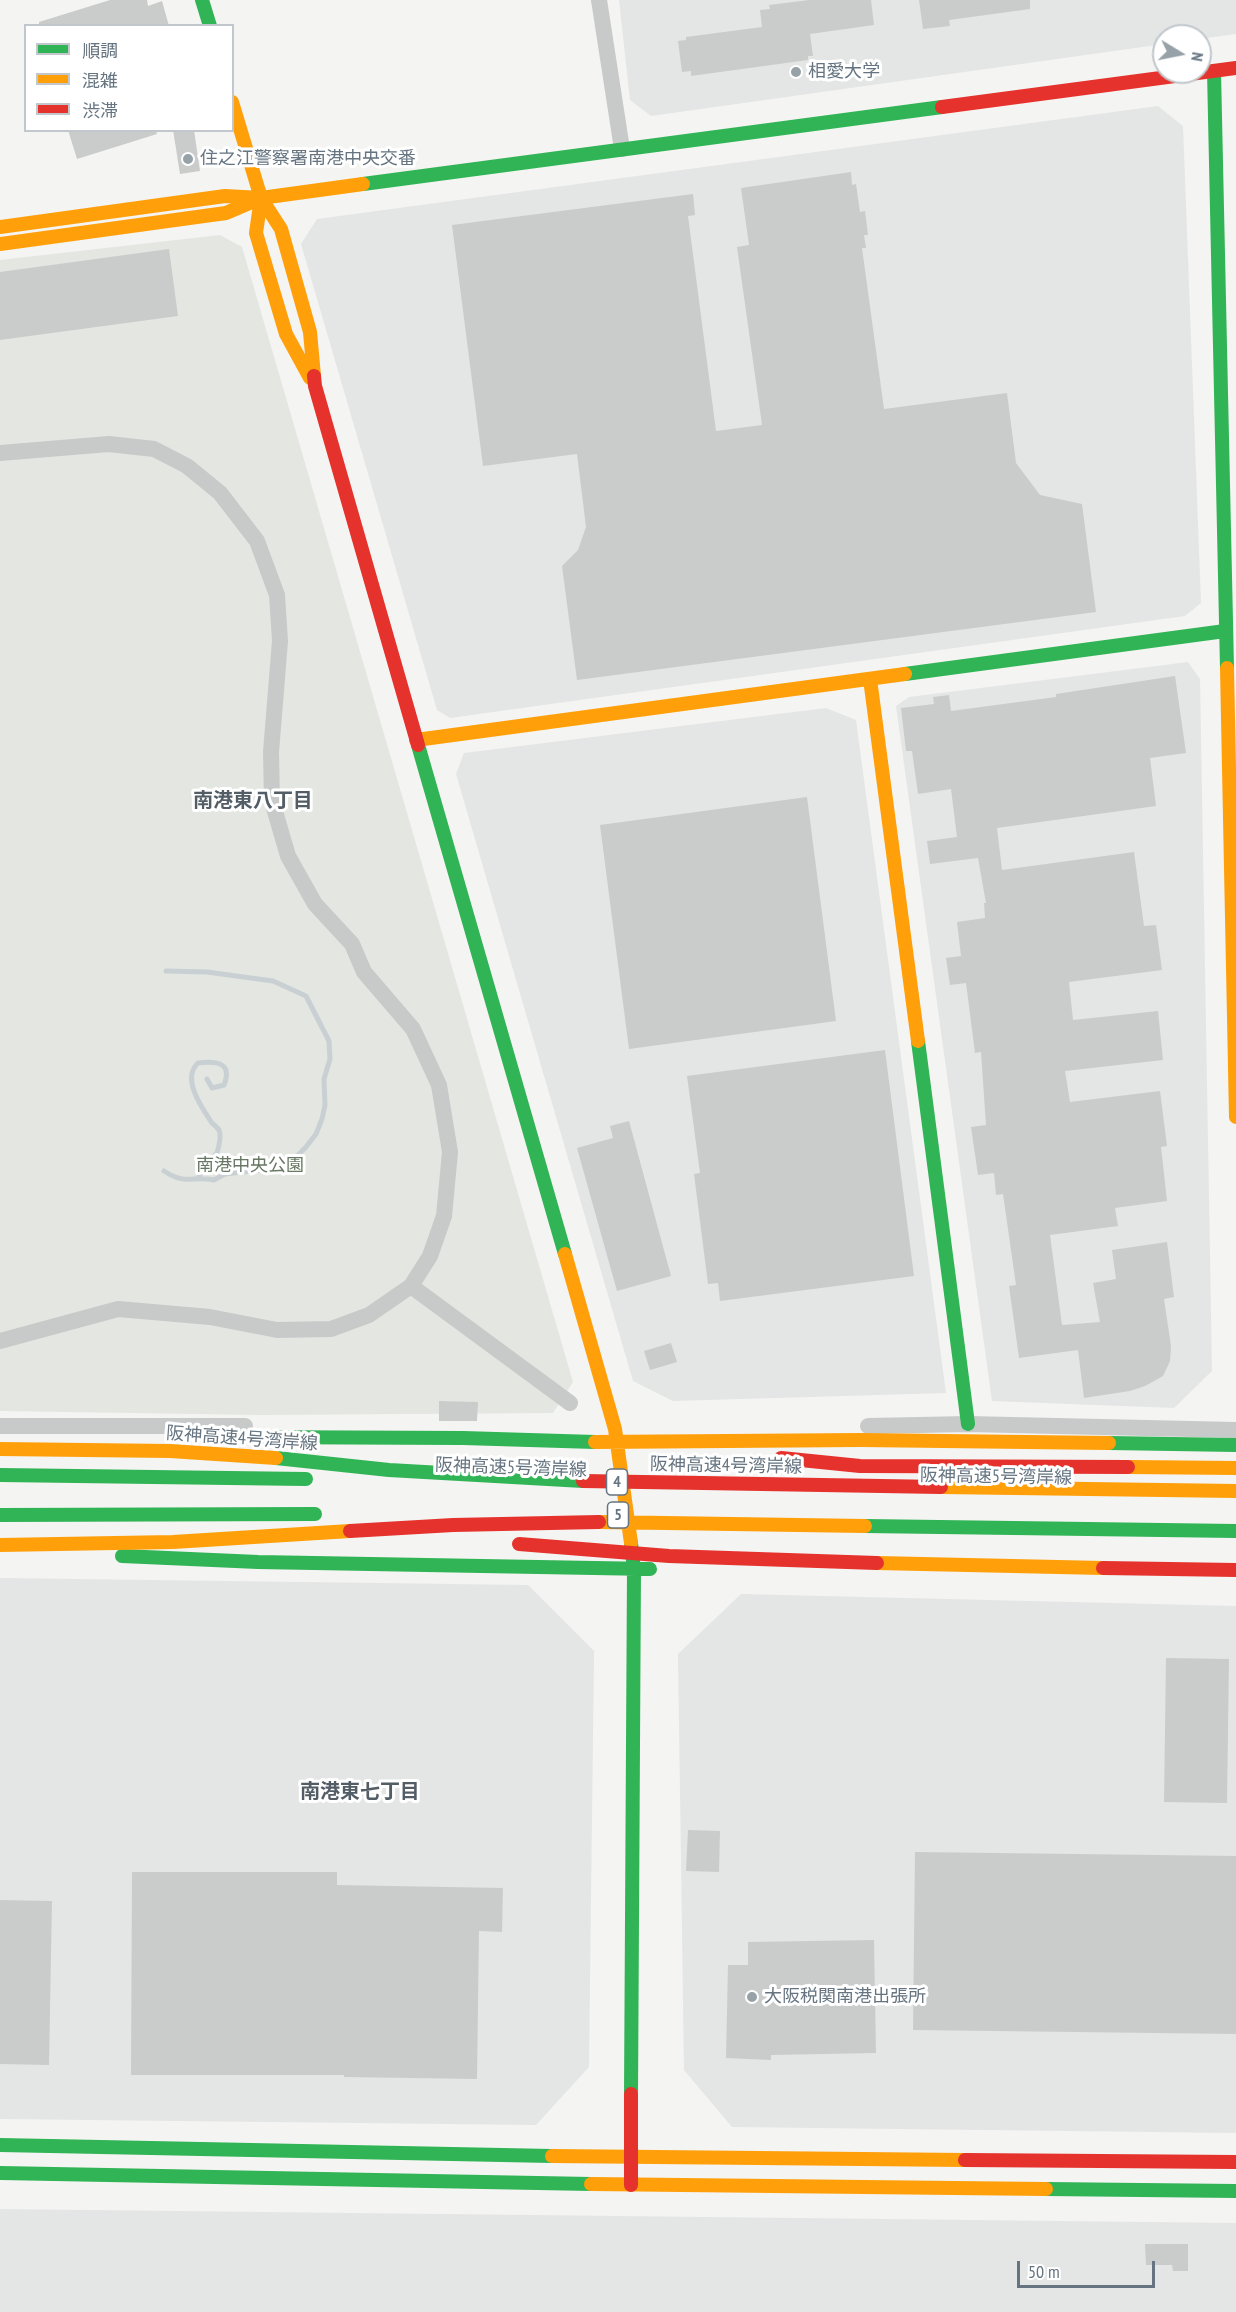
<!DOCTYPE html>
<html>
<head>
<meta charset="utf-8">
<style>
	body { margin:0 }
	#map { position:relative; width:1236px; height:2312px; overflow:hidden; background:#f4f4f2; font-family:"PT Sans Narrow","Noto Sans JP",sans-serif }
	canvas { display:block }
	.legend { position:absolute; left:24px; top:24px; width:210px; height:108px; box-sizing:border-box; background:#fff; border:2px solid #c1c7cc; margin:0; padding:8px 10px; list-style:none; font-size:18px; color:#657480 }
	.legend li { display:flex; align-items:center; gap:12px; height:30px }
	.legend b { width:30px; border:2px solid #c1c7cc }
	.north { position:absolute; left:1152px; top:24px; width:60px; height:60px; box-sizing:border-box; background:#fff; border:2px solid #c1c7cc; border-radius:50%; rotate:100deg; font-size:16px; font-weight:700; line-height:24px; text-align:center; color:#657480 }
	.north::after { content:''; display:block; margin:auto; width:21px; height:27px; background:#97a1a8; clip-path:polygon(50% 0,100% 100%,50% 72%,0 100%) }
	.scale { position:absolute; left:1017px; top:2261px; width:138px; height:27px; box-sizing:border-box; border:3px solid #657480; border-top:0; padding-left:8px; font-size:18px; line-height:21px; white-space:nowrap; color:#657480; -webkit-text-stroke:4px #fff; paint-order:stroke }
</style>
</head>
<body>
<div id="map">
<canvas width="1236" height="2312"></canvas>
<ul class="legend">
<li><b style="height:8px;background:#30b455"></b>順調</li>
<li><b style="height:8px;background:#ff9f0a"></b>混雑</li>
<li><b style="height:8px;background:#e5322d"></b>渋滞</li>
</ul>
<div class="north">N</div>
<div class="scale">50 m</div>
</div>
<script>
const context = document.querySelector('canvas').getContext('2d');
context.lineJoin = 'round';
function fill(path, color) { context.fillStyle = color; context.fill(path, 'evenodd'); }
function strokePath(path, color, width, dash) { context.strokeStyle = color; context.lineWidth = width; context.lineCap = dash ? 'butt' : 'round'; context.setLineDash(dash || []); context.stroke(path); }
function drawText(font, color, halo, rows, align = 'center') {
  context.font = font + ' "PT Sans Narrow","Noto Sans JP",sans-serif'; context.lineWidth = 6; context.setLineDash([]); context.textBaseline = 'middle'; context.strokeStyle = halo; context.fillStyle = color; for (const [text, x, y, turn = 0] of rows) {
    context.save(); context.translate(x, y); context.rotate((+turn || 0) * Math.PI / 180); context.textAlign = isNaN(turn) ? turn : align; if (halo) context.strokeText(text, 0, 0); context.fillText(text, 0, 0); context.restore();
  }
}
fill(new Path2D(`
	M 619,0 L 1236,0 L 1236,34 L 1200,39 L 1200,36 L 1164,36 L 1164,44 L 651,116 L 630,100 Z
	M 1158,106 L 1183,126 L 1201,603 L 1185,616 L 450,718 L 437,710 L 301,244 L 317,219 Z
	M 1188,662 L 1200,679 L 1212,1371 L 1174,1408 L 992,1401 L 896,706 L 909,697 Z
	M 826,708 L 856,720 L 946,1393 L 673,1401 L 633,1381 L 456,774 L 464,753 Z
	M 0,1578 L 528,1585 L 594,1651 L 589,2067 L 536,2125 L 0,2119 Z
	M 741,1594 L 1236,1606 L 1236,2133 L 732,2127 L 684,2070 L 678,1654 Z
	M 0,2209 L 1236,2223 L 1236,2312 L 0,2312 Z`), '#e4e5e5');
fill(new Path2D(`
	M 220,235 L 242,247 L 573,1382 L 553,1413 L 262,1415 L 0,1411 L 0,260 Z`), '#e4e6e1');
strokePath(new Path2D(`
	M 164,1171 C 187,1186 191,1175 214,1180 L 225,1174 L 277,1168 L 297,1156 L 306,1147 L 316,1134 L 322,1119 L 325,1105 L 324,1079 L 330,1059 L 329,1041 L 306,996 L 273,981 L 207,972 L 166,971
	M 198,1179 L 205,1164 L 217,1153 C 219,1146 222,1136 219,1130 C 217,1127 214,1125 212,1123 C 202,1108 181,1079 198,1063 C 216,1061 233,1062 224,1085 L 212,1088 L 207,1079`), '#c9d0d3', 5);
fill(new Path2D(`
	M 110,0 L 147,0 L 148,6 L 162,1 L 169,26 L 39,26 L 39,22 Z
	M 809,0 L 871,0 L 874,25 L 810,34 L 813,56 L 808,56 L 808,60 L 691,76 L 691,71 L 682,72 L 678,41 L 686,40 L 686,37 L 762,27 L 760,10 L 770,9 L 769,5 Z
	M 919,0 L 1030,0 L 1030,9 L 949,20 L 950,26 L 923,29 Z
	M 68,130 L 156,130 L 157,134 L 77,159 Z
	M 173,130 L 194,130 L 200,171 L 180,174 Z
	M 851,172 L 852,185 L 856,184 L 860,212 L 865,211 L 868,235 L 864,235 L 866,248 L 862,248 L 884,409 L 1007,393 L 1016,463 L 1040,495 L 1082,504 L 1096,612 L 577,680 L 562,566 L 578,550 L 586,527 L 577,454 L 483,466 L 452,225 L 693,194 L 695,215 L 688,216 L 716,431 L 762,425 L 737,247 L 749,245 L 741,188 Z
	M 169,249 L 178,316 L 0,340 L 0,272 Z
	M 1175,676 L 1186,753 L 1150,758 L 1156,806 L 997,828 L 1002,870 L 1134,852 L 1144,926 L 1156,925 L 1162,970 L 1069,982 L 1073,1020 L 1158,1011 L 1163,1060 L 1065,1071 L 1070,1102 L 1160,1091 L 1167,1146 L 1161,1147 L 1167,1201 L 1115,1208 L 1118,1226 L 1050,1235 L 1062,1325 L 1100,1322 L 1093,1283 L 1116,1279 L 1112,1250 L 1167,1242 L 1174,1297 L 1164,1299 L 1171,1346 L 1170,1361 L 1163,1376 L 1145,1386 L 1130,1391 L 1084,1398 L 1078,1350 L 1019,1358 L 1009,1286 L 1016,1285 L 1003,1194 L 996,1195 L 994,1173 L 978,1175 L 971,1127 L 986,1125 L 981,1052 L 975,1053 L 966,983 L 950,985 L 946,958 L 961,956 L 957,922 L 985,918 L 984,903 L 986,903 L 978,858 L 930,864 L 927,841 L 957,837 L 951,789 L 918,794 L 912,751 L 906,751 L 901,708 L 934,704 L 933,697 L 949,695 L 951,711 L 1056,697 L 1056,694 Z
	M 807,797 L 836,1021 L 629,1049 L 600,825 Z
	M 885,1050 L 914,1276 L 720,1301 L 718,1283 L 708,1284 L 694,1174 L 700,1173 L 687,1076 Z
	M 629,1121 L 671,1276 L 617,1291 L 577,1148 L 613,1138 L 610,1126 Z
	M 671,1343 L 677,1362 L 650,1370 L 644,1351 Z
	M 439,1401 L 478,1402 L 477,1421 L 439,1421 Z
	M 1166,1658 L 1229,1659 L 1227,1803 L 1164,1802 Z
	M 688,1830 L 720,1831 L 719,1872 L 686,1871 Z
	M 915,1852 L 1236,1856 L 1236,2034 L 913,2030 Z
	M 132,1872 L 337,1872 L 337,1885 L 503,1888 L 502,1932 L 479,1931 L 477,2079 L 344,2077 L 344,2075 L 131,2075 Z
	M 0,1900 L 52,1901 L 49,2065 L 0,2064 Z
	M 874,1940 L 876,2053 L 771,2055 L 771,2060 L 726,2058 L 728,1965 L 748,1965 L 748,1942 Z
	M 1145,2244 L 1188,2244 L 1188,2271 L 1173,2271 L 1172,2265 L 1146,2265 Z`), '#cacccc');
strokePath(new Path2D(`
	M 599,0 L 622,149
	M 0,453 L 109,444 L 154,449 L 187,466 L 220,493 L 257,541 L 277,595 L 280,641 L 271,752 L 272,801 L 288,856 L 315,904 L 352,944 L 364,972 L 413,1029 L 439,1085 L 450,1152 L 444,1216 L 430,1256 L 411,1286 L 369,1315 L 331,1329 L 277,1330 L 210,1317 L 118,1309 L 0,1341
	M 411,1286 L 570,1403
	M 0,1426 L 245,1426
	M 868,1426 L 968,1424 L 1236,1430`), '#c8caca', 16);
strokePath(new Path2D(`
	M 202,0 L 210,26
	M 1214,71 L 1227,668
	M 363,184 L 942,107
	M 905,674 L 1225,631
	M 418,745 L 565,1254
	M 918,1041 L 968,1424
	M 234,1437 L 463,1438 L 595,1442
	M 1109,1443 L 1236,1445
	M 276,1458 L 389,1470 L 583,1481
	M 0,1475 L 306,1479
	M 0,1515 L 315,1514
	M 865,1526 L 1236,1531
	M 631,1543 L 634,1569 L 631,2094
	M 122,1556 L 258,1562 L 650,1569
	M 0,2145 L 552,2156
	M 0,2173 L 591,2184
	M 1046,2189 L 1236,2191`), '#30b455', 14);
strokePath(new Path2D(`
	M 232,102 L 261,198 L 281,229 L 310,332 L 314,376
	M 261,198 L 256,233 L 286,334 L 310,378
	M 0,227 L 225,196 L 261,198 L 363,184
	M 0,244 L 226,213 L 254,201
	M 1227,668 L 1236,1117
	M 870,679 L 918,1041
	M 416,740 L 905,674
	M 565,1254 L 615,1429 L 631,1543
	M 595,1442 L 860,1440 L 1109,1443
	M 0,1449 L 170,1451 L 276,1458
	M 1128,1467 L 1236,1468
	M 941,1487 L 1236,1491
	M 599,1522 L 865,1526
	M 0,1545 L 173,1542 L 350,1531
	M 877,1563 L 1103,1568
	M 552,2156 L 965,2160
	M 591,2184 L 1046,2189`), '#ff9f0a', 14);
strokePath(new Path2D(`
	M 942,107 L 1236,68
	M 314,376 L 315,386 L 418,745
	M 781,1458 L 860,1466 L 1128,1467
	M 583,1481 L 941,1487
	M 350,1531 L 453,1525 L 599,1522
	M 519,1544 L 669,1556 L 877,1563
	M 1103,1568 L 1236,1570
	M 965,2160 L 1236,2162
	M 631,2185 L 631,2094`), '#e5322d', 14);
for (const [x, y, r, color] of [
	[796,72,6,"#97a1a8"],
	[188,159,6,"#97a1a8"],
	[752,1997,6,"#97a1a8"]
]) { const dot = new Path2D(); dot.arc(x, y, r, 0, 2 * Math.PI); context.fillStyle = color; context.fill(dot); strokePath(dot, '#fff', 2); }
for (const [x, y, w] of [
	[617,1482,21],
	[618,1515,21]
]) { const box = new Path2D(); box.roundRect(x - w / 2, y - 13, w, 26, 4.5); context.fillStyle = '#fff'; context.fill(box); strokePath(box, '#657480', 1.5); }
drawText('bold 16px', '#657480', null, [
	["4",617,1482],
	["5",618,1515]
]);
drawText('18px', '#657480', '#fff', [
	["相愛大学",808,72],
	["住之江警察署南港中央交番",200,159],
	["大阪税関南港出張所",764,1997]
], 'left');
drawText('18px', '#687864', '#fff', [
	["南港中央公園",250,1166]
]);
drawText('18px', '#657480', '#fff', [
	["阪神高速4号湾岸線",242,1439,4],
	["阪神高速4号湾岸線",726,1466,1],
	["阪神高速5号湾岸線",511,1468,2],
	["阪神高速5号湾岸線",996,1477,1]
]);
drawText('bold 20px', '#535d66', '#fff', [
	["南港東八丁目",253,801],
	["南港東七丁目",360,1792]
]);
</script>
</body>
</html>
